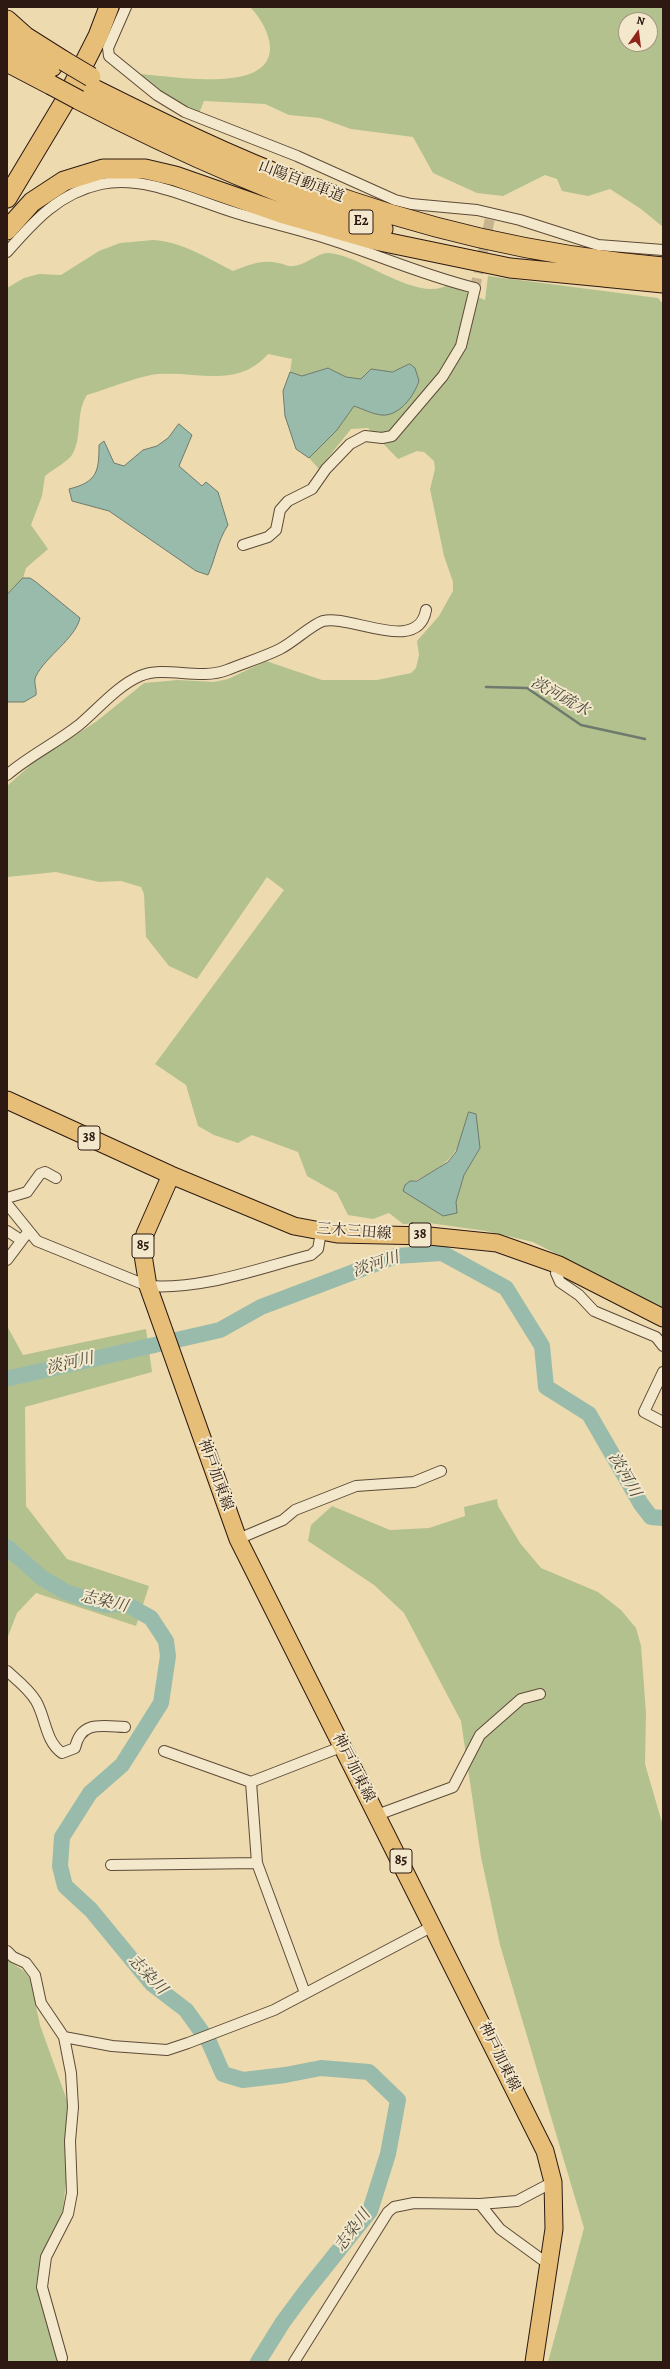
<!DOCTYPE html>
<html>
<head>
<meta charset="utf-8">
<style>
	body { margin:0 }
	#map { position:relative; width:670px; height:2369px; overflow:hidden; background:#eddbaf; font-family:Alegreya,serif }
	canvas { display:block }
	.frame { position:absolute; inset:0; border:8px solid #2d1911; pointer-events:none }
	.north { position:absolute; left:618px; top:12px; width:40px; height:40px; box-sizing:border-box; background:#f3e8cb; border:1px solid #a49581; border-radius:50%; rotate:14deg; font-size:11px; font-weight:700; line-height:16px; text-align:center; color:#2d1911 }
	.north::after { content:''; display:block; margin:auto; width:14px; height:18px; background:#8f2418; clip-path:polygon(50% 0,100% 100%,50% 72%,0 100%) }
</style>
</head>
<body>
<div id="map">
<canvas width="670" height="2369"></canvas>
<div class="frame"></div>
<div class="north">N</div>
</div>
<script>
const context = document.querySelector('canvas').getContext('2d');
context.lineJoin = 'round';
function fill(path, color) { context.fillStyle = color; context.fill(path, 'evenodd'); }
function strokePath(path, color, width, dash) { context.strokeStyle = color; context.lineWidth = width; context.lineCap = dash ? 'butt' : 'round'; context.setLineDash(dash || []); context.stroke(path); }
function drawText(font, color, halo, rows, align = 'center') {
  context.font = font + ' Alegreya,"Noto Serif JP",serif'; context.lineWidth = 4; context.setLineDash([]); context.textBaseline = 'middle'; context.strokeStyle = halo; context.fillStyle = color; for (const [text, x, y, turn = 0] of rows) {
    context.save(); context.translate(x, y); context.rotate((+turn || 0) * Math.PI / 180); context.textAlign = isNaN(turn) ? turn : align; if (halo) context.strokeText(text, 0, 0); context.fillText(text, 0, 0); context.restore();
  }
}
fill(new Path2D(`
	M 250,7 L 663,7 L 663,227 L 641,209 L 610,189 L 588,196 L 562,191 L 557,179 L 545,175 L 503,196 L 477,193 L 433,173 L 413,137 L 351,129 L 320,118 L 289,115 L 265,104 L 204,101 L 199,113 L 163,94 L 138,74 C 167,75 267,95 270,50 C 271,35 260,17 250,7 ZM 626,20 L 650,20 L 650,44 L 626,44 Z
	M 153,240 C 183,242 207,258 233,271 C 248,265 262,259 278,263 C 282,263 288,267 292,266 C 305,266 318,252 329,253 C 361,255 417,303 448,285 L 485,300 L 488,276 L 658,298 L 663,304 L 663,1308 L 533,1242 L 486,1231 L 429,1223 L 403,1224 L 389,1213 L 373,1219 L 348,1215 L 337,1193 L 307,1176 L 298,1152 L 252,1135 L 238,1143 L 214,1135 L 198,1126 L 186,1085 L 155,1064 L 284,890 L 267,877 L 197,979 L 169,966 L 146,937 L 144,894 L 141,887 L 121,881 L 99,882 L 56,872 L 7,877 L 7,786 L 34,762 L 97,721 L 144,683 L 178,680 L 214,682 L 228,679 L 266,661 L 322,680 L 377,680 L 411,673 L 416,668 L 419,655 L 417,641 L 439,616 L 453,591 L 453,582 L 444,556 L 430,489 L 435,469 L 434,461 L 424,452 L 417,451 L 398,459 L 368,428 L 351,429 L 319,469 L 309,458 L 337,430 L 354,406 L 382,415 L 410,364 L 392,372 L 371,369 L 361,379 L 346,377 L 328,368 L 302,376 L 290,372 L 292,359 L 268,354 C 237,389 199,371 158,374 C 138,376 108,389 87,395 C 75,413 83,437 72,455 C 66,463 52,470 45,476 L 42,496 L 31,525 L 48,549 L 26,568 L 23,578 L 7,595 L 7,288 L 24,278 L 39,274 L 61,275 L 99,251 L 120,243 ZM 469,1112 L 480,1148 L 464,1175 L 456,1202 L 410,1181 C 418,1181 423,1177 430,1173 C 461,1155 459,1143 469,1112 Z
	M 7,1326 L 23,1355 L 146,1329 L 152,1372 L 25,1407 L 26,1506 L 67,1559 L 149,1586 L 136,1626 L 36,1593 L 17,1613 L 7,1639 Z
	M 497,1499 L 498,1506 L 520,1543 L 541,1568 L 598,1592 L 621,1610 L 636,1628 L 641,1646 L 646,1713 L 645,1764 L 663,1826 L 663,2362 L 548,2362 L 584,2228 L 500,1945 L 481,1857 L 461,1721 L 404,1613 L 374,1585 L 308,1541 L 311,1525 L 332,1506 L 390,1530 L 429,1528 L 465,1516 L 464,1507 Z
	M 7,1960 L 24,1971 L 30,1979 L 40,2025 L 69,2106 L 68,2164 L 63,2210 L 39,2266 L 67,2362 L 7,2362 Z`), '#b3c18f');
const water = new Path2D(`
	M 410,364 L 415,368 L 419,381 C 414,396 399,417 381,415 C 372,414 363,409 354,406 L 337,430 L 309,458 L 296,449 L 285,416 L 283,391 L 290,372 L 302,376 L 328,368 L 346,377 L 361,379 L 371,369 L 392,372 Z
	M 179,424 L 192,435 L 179,466 L 202,486 L 206,482 L 218,492 L 228,525 C 217,542 216,557 208,575 L 196,571 L 109,511 L 72,501 L 69,489 C 97,482 99,472 99,445 L 104,441 L 114,463 L 124,466 L 143,450 L 157,446 L 168,438 Z
	M 23,578 L 30,578 L 36,582 L 80,618 C 75,639 46,656 36,676 C 33,682 37,689 36,695 L 24,702 L 7,702 L 7,595 Z
	M 469,1112 L 476,1114 L 480,1148 L 464,1175 L 456,1202 L 457,1213 L 443,1216 L 403,1191 L 405,1185 L 410,1181 L 417,1181 L 448,1162 L 456,1152 Z`);
fill(water, '#99bbab');
strokePath(water, '#6e7a6d', 1);
strokePath(new Path2D(`
	M 486,687 L 527,688 L 581,725 L 645,739`), '#6e7a6d', 2.5);
strokePath(new Path2D(`
	M 10,1378 L 220,1330 L 261,1307 L 396,1256 L 442,1253 L 506,1288 L 542,1346 L 546,1387 L 589,1414 L 641,1504 L 651,1517 L 663,1518
	M 7,1547 L 42,1578 L 66,1592 L 105,1605 L 126,1604 L 151,1618 L 166,1641 L 168,1656 L 161,1703 L 122,1765 L 90,1793 L 62,1837 L 60,1866 L 65,1886 L 91,1910 L 152,1984 L 186,2010 L 209,2042 L 223,2074 L 243,2080 L 285,2075 L 321,2068 L 369,2072 L 398,2100 L 388,2154 L 370,2211 L 306,2291 L 283,2322 L 258,2362`), '#99bbab', 16);
strokePath(new Path2D(`
	M 475,288 L 491,214`), '#c7b48f', 10, [10, 5]);
const minor = new Path2D(`
	M 126,7 L 108,48 L 109,56 L 157,95 L 185,112 L 297,156 L 395,200 L 411,204 L 477,210 L 520,220 L 598,245 L 663,250
	M 7,252 C 34,221 59,193 101,184 C 145,175 191,199 233,212 C 265,222 299,229 332,240 C 380,256 426,276 475,288 L 461,346 L 443,376 L 392,436 L 382,438 L 365,436 L 350,444 L 326,469 L 312,489 L 288,501 L 280,510 L 276,530 L 268,537 L 243,545
	M 7,775 C 29,756 56,743 79,725 C 98,709 117,686 140,676 C 165,665 199,681 227,670 C 244,663 264,657 280,649 C 294,642 311,625 323,621 C 350,614 418,655 426,610
	M 7,1198 L 27,1192 L 40,1174 L 45,1172 L 56,1178
	M 7,1204 L 37,1241 L 148,1286 C 203,1290 259,1268 311,1255 L 318,1249 L 321,1232
	M 7,1231 L 21,1240
	M 7,1260 L 28,1232
	M 559,1265 L 556,1273 L 560,1282 L 579,1295 L 594,1311 L 656,1337 L 663,1346
	M 663,1372 L 644,1412 L 663,1422
	M 238,1539 L 283,1520 L 295,1510 L 356,1486 L 414,1482 L 441,1471
	M 7,1671 C 17,1680 29,1689 36,1701 C 46,1718 45,1741 62,1753 L 75,1748 C 81,1720 102,1726 125,1727
	M 164,1751 L 251,1782
	M 377,1815 L 453,1787 L 480,1735 L 521,1699 L 540,1694
	M 111,1865 L 257,1863
	M 7,1951 L 13,1957 L 26,1963 L 35,1975 L 41,2003 L 64,2037 L 112,2046 L 167,2050 L 188,2043 L 274,2010 L 433,1926
	M 305,1993 L 257,1863 L 251,1782 L 341,1747
	M 480,2204 L 500,2229 L 548,2264
	M 62,2358 L 42,2287 L 46,2257 L 68,2214 L 72,2193 L 70,2141 L 73,2107 L 71,2073 L 64,2037
	M 294,2362 L 388,2212 L 394,2207 L 414,2203 L 480,2204 L 517,2201 L 553,2182`);
const primary = new Path2D(`
	M 7,1100 L 171,1175 L 294,1226 L 337,1234 L 429,1236 L 497,1243 L 559,1265 L 663,1318
	M 171,1175 L 145,1234 L 143,1255 L 148,1286 L 238,1539 L 545,2151 L 553,2182 L 554,2229 L 534,2362`);
const motorway = new Path2D(`
	M 7,20 L 26,37 L 64,61
	M 7,43 L 52,67
	M 7,62 L 51,85
	M 86,85 C 158,121 230,157 306,185 C 421,229 541,256 663,267
	M 79,100 C 177,151 278,196 383,229
	M 7,198 L 64,103 L 98,36 L 109,7
	M 7,230 L 32,202 L 64,181 L 103,169 L 145,169 L 175,176 L 281,213 L 375,240 L 510,268 L 614,278
	M 603,277 L 663,283`);
strokePath(minor, '#5d4a38', 12);
strokePath(primary, '#2d1911', 19);
strokePath(motorway, '#2d1911', 21);
strokePath(minor, '#f3e8cb', 10);
strokePath(primary, '#e6be78', 17);
strokePath(motorway, '#e6be78', 19);
const motorwayBridge = new Path2D(`
	M 64,61 L 91,77
	M 51,85 L 79,100`);
strokePath(motorwayBridge, '#2d1911', 21, []);
strokePath(motorwayBridge, '#e6be78', 19);
for (const [x, y, w] of [
	[361,222,24],
	[89,1138,22],
	[420,1235,22],
	[143,1246,22],
	[401,1861,22]
]) { const box = new Path2D(); box.roundRect(x - w / 2, y - 12, w, 24, 3); context.fillStyle = '#f3e8cb'; context.fill(box); strokePath(box, '#2d1911', 1); }
drawText('bold 14px', '#2d1911', null, [
	["E2",361,222],
	["38",89,1138],
	["38",420,1235],
	["85",143,1246],
	["85",401,1861]
]);
drawText('15px', '#2d1911', '#f3e8cb', [
	["山陽自動車道",301,182,21],
	["三木三田線",354,1232,4],
	["神戸加東線",215,1475,70],
	["神戸加東線",353,1768,63],
	["神戸加東線",499,2057,64]
]);
drawText('italic 16px', '#4d4a3f', '#f3e8cb', [
	["淡河疏水",560,697,29],
	["淡河川",376,1265,-18],
	["淡河川",70,1364,-13],
	["淡河川",624,1475,60],
	["志染川",104,1602,13],
	["志染川",147,1975,46],
	["志染川",353,2231,-53]
]);
</script>
</body>
</html>
